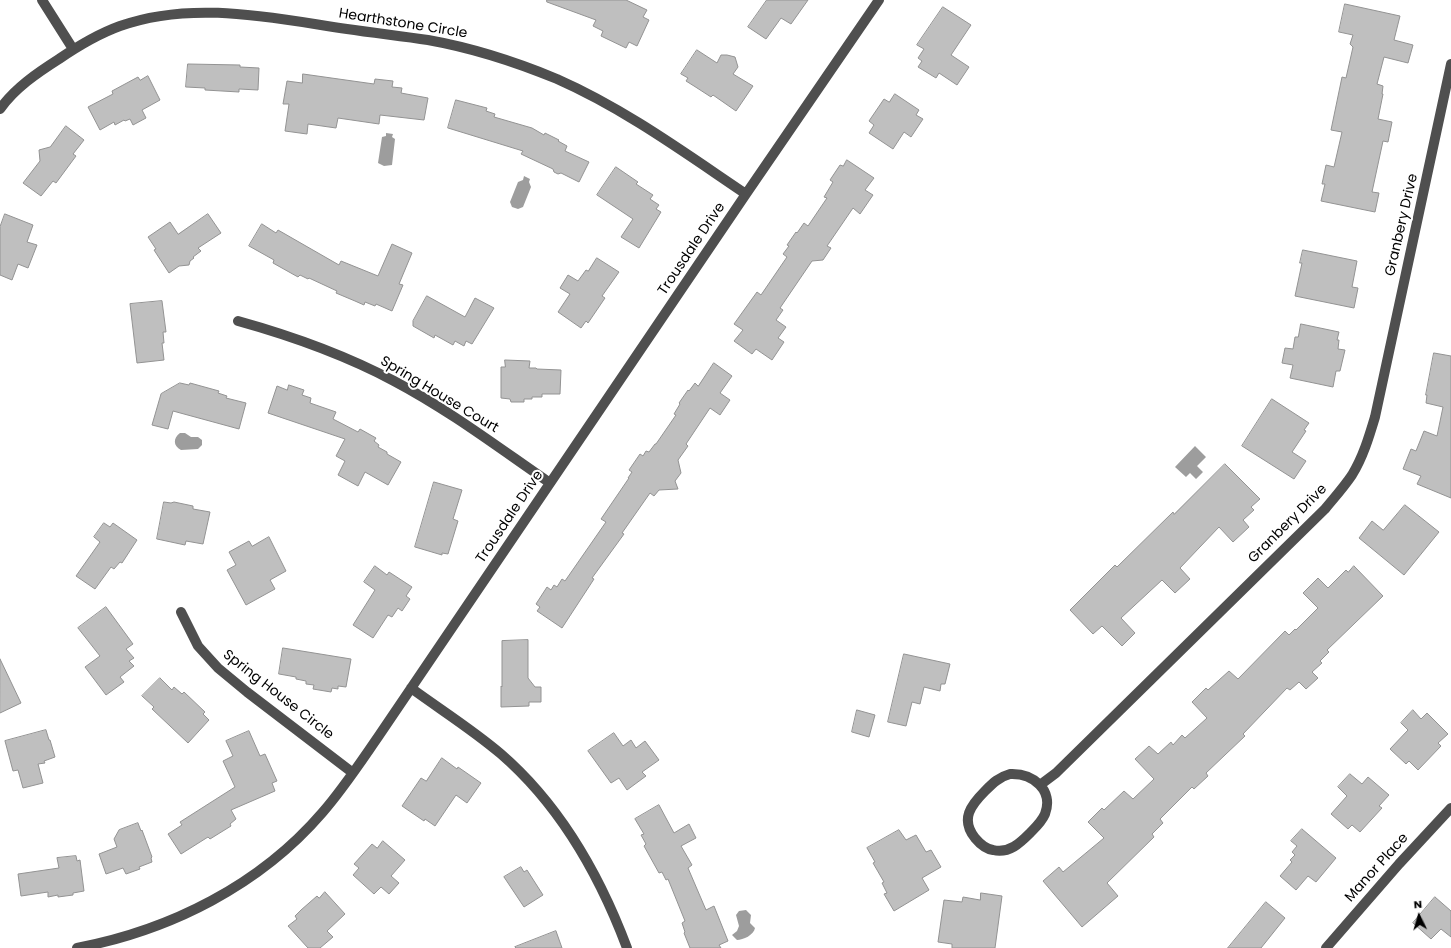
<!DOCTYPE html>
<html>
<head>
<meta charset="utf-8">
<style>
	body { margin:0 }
	#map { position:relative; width:1451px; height:948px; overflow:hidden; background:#fff; font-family:Poppins,sans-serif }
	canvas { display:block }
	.north { position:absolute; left:1399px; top:896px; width:40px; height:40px; -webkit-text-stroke:3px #fff; paint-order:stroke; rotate:355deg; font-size:11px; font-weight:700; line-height:16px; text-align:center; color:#000 }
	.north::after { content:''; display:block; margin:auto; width:14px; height:18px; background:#000; clip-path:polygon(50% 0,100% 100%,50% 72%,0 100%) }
</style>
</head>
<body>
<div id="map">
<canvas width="1451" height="948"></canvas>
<div class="north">N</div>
</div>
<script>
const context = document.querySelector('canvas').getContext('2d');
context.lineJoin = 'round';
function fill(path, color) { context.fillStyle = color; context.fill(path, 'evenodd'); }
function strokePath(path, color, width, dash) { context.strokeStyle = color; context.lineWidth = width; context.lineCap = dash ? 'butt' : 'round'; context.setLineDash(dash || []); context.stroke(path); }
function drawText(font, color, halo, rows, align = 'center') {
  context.font = font + ' Poppins,sans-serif'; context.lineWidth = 4; context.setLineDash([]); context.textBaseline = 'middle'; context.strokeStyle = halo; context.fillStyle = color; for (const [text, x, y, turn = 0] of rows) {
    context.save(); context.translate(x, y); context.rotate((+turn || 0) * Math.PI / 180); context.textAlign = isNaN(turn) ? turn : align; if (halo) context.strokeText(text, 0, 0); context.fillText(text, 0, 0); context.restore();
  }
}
fill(new Path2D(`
	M 386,133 L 393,134 L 392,137 L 395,139 L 392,165 L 384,166 L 378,163 L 382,137 L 386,136 Z
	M 524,176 L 530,179 L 529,182 L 531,187 L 523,207 L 518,209 L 512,207 L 510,202 L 518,182 L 523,180 Z
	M 180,433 L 185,433 L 191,437 L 198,437 L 202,440 L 202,445 L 198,449 L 181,450 C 173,446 173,438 180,433 Z
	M 1195,446 L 1206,457 L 1197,466 L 1203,472 L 1196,479 L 1190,473 L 1186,477 L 1175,467 Z
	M 746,910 L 751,915 L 750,923 L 755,928 C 754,935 743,940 737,940 L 732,935 L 737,931 L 739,926 L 736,915 L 739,911 Z`), '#9d9d9d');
const building = new Path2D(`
	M 547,0 L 626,0 L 647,10 L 643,17 L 649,20 L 637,46 L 629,42 L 626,48 L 601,36 L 603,31 L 593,26 L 596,20 L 547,2 Z
	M 767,0 L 808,0 L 791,24 L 781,18 L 766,39 L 748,27 Z
	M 1345,4 L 1400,16 L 1394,40 L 1413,45 L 1408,63 L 1384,57 L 1377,84 L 1383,86 L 1382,94 L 1383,94 L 1378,119 L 1392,122 L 1388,142 L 1383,141 L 1372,192 L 1379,193 L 1375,212 L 1321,201 L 1325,184 L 1322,184 L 1326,165 L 1334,167 L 1342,132 L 1331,130 L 1342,77 L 1346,78 L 1353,47 L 1350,44 L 1353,35 L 1339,32 Z
	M 943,7 L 971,25 L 951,55 L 969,67 L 957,85 L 939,73 L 936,78 L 918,67 L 922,61 L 918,58 L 924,49 L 917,45 Z
	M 697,50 L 717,63 L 721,55 L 727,55 L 735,57 L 738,67 L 733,74 L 753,86 L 736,111 L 713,95 L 711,97 L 694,86 L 686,81 L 688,78 L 681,74 Z
	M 188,64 L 240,65 L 240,67 L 259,68 L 258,90 L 239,89 L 239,92 L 205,90 L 205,88 L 186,87 Z
	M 303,74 L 374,84 L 375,79 L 393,81 L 392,87 L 402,88 L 401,93 L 428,98 L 424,120 L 380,115 L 379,124 L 338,118 L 336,128 L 308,124 L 307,134 L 285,131 L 289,104 L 283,104 L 287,81 L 302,83 Z
	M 148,76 L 160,100 L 142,110 L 146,118 L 133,125 L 130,119 L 125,121 L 124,120 L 115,125 L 114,122 L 100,130 L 88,107 L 113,94 L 112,91 L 138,77 L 140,80 Z
	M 895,94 L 919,110 L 916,115 L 923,119 L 911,137 L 904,132 L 893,149 L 869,133 L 874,125 L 869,121 L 884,99 L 889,102 Z
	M 456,100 L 487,108 L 486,111 L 495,114 L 494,117 L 532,128 L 544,135 L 545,133 L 559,140 L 558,141 L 567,146 L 565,151 L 589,162 L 579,182 L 561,173 L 558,174 L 554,172 L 553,169 L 521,154 L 523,151 L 448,128 Z
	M 66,126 L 84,140 L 73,154 L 76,156 L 56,183 L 53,181 L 41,196 L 23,183 L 40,161 L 39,150 L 50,147 Z
	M 847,160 L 874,178 L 865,190 L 873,195 L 860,214 L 853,208 L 827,246 L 831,248 L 823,260 L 812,261 L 780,308 L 783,310 L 776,320 L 786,327 L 778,338 L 784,342 L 772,360 L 756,349 L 752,354 L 734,341 L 743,330 L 734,324 L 757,292 L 761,295 L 787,257 L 783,254 L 789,246 L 787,245 L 796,232 L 797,233 L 804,223 L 808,226 L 827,198 L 824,197 L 833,182 L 830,180 L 840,165 L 843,166 Z
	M 616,167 L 638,182 L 636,184 L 653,195 L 650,199 L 659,205 L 656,209 L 661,212 L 639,248 L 621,237 L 633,219 L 597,195 Z
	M 5,214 L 33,225 L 27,242 L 37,245 L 28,268 L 18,264 L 12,280 L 0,275 L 0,227 Z
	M 208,214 L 221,233 L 198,248 L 201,251 L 193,257 L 194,258 L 190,261 L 189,265 L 179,266 L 169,273 L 154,250 L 156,249 L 148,237 L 170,222 L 178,234 Z
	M 262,224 L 276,233 L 278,230 L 339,265 L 341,261 L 378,276 L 392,244 L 412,253 L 399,284 L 403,285 L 392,311 L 376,304 L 375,306 L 365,302 L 364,305 L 355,301 L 336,293 L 337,291 L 309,278 L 308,279 L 300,275 L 298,277 L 273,263 L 274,260 L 249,246 Z
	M 1303,250 L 1357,261 L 1352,287 L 1358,288 L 1354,308 L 1295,296 L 1302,263 L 1300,263 Z
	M 597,258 L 619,272 L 602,296 L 605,298 L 588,323 L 586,321 L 581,328 L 558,312 L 570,294 L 560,288 L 568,275 L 578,281 L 586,270 L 588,271 Z
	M 427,296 L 465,317 L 475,298 L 494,308 L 472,344 L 466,341 L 464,346 L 455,341 L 453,345 L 435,335 L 434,338 L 413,326 L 413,321 Z
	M 162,301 L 166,332 L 163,332 L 164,343 L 162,343 L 164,360 L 137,363 L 130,304 Z
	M 1301,324 L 1339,332 L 1337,340 L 1339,340 L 1338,349 L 1345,350 L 1340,371 L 1336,371 L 1333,387 L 1290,378 L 1293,365 L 1282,363 L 1285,348 L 1293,349 L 1295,337 L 1298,337 Z
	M 1434,353 L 1451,356 L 1451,498 L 1417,484 L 1421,476 L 1403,469 L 1411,449 L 1416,451 L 1424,431 L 1437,436 L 1443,407 L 1426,403 L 1427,395 L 1426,395 Z
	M 505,360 L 530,361 L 529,368 L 536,368 L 537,369 L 561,370 L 560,394 L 542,394 L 542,397 L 532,397 L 532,399 L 524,399 L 524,402 L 511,402 L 510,399 L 501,398 L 501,367 L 505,367 Z
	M 714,363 L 732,376 L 720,393 L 730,400 L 720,415 L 710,408 L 686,444 L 688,446 L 678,460 L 681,473 L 675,481 L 678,489 L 659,490 L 654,496 L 650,493 L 622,533 L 624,534 L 592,578 L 594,579 L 562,628 L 537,611 L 540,607 L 536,604 L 547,587 L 551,590 L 554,585 L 557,587 L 562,579 L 565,581 L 606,522 L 601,519 L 629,478 L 628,478 L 632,472 L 629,470 L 640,454 L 643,456 L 646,451 L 649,452 L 655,444 L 656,444 L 676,415 L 674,414 L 680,404 L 679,403 L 688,390 L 689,391 L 695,383 L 698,386 Z
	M 180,383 L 189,385 L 190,383 L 219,391 L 218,393 L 227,396 L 226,398 L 246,403 L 239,429 L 173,411 L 168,429 L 152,425 L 161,394 Z
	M 289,385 L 304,390 L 302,395 L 311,398 L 310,403 L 336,412 L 333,419 L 358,432 L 360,429 L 376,438 L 374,441 L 379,445 L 378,447 L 387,452 L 387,454 L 401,462 L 388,485 L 365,472 L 358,486 L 338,475 L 345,461 L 336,456 L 345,439 L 268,413 L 277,386 L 287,390 Z
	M 1272,399 L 1309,423 L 1304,430 L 1306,431 L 1292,452 L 1306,461 L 1294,479 L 1242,446 Z
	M 1225,464 L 1260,499 L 1251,507 L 1254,510 L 1243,520 L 1249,527 L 1233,542 L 1219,527 L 1180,568 L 1190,579 L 1175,593 L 1162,580 L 1121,618 L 1135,633 L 1122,646 L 1102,626 L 1093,634 L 1070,610 L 1115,565 L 1117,567 L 1173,512 L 1174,514 Z
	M 434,482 L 462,490 L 453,519 L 458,521 L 448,554 L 442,553 L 442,555 L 415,547 Z
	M 164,502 L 171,503 L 174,502 L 193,506 L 193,509 L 210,512 L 203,544 L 186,541 L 185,545 L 157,539 Z
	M 1405,505 L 1439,532 L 1404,575 L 1359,538 L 1372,521 L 1383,530 Z
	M 104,523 L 110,527 L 113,523 L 137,540 L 122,563 L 120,562 L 114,569 L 111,567 L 95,589 L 76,576 L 100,542 L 94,537 Z
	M 269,537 L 286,571 L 270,580 L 275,589 L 246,605 L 227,570 L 236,565 L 229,552 L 249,541 L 252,546 Z
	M 375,566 L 387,575 L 389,572 L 412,587 L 406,596 L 410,599 L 402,611 L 398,608 L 392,617 L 388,615 L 373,638 L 353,625 L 375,590 L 364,582 Z
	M 1354,566 L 1383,596 L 1327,650 L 1329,652 L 1320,661 L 1322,663 L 1312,672 L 1318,678 L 1306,689 L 1299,682 L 1290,690 L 1287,688 L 1243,734 L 1245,736 L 1206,773 L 1208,776 L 1194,789 L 1192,787 L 1160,819 L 1163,823 L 1152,834 L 1154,837 L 1107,883 L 1118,896 L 1082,927 L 1043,881 L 1059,867 L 1063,872 L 1104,838 L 1088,822 L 1102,808 L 1104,810 L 1124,791 L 1133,799 L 1154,779 L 1135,759 L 1149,746 L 1158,754 L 1171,742 L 1173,745 L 1182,735 L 1185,738 L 1207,718 L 1192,702 L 1206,688 L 1208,690 L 1229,671 L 1238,679 L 1285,631 L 1289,635 L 1295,629 L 1296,630 L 1318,608 L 1303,593 L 1318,578 L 1328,588 L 1346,570 L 1348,572 Z
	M 106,607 L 133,644 L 126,649 L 134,658 L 129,661 L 134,666 L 120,677 L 124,682 L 106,695 L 85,667 L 100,656 L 78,628 Z
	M 528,640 L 528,678 L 535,687 L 541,687 L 541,702 L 529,702 L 529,706 L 501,707 L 501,686 L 502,687 L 502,641 Z
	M 283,648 L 351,659 L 346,687 L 338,686 L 338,689 L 332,688 L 331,692 L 313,689 L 314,685 L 306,684 L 306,681 L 296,679 L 296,677 L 279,674 Z
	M 904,654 L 950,664 L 945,684 L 941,684 L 940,691 L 924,687 L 920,704 L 912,702 L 906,726 L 888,722 Z
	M 0,659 L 21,703 L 0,713 Z
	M 160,678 L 172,690 L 174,687 L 182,694 L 184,692 L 205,712 L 203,714 L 209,720 L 188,743 L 152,709 L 154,707 L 142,696 Z
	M 857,710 L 875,715 L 869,737 L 852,732 Z
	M 1413,710 L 1421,719 L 1427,713 L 1448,734 L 1438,743 L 1441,746 L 1418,770 L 1409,761 L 1406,764 L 1390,749 L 1408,730 L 1401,723 Z
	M 46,730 L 49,740 L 50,740 L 55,757 L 44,761 L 45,763 L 38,764 L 43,783 L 23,788 L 18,770 L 13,771 L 5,741 Z
	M 249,731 L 260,756 L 265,754 L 277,781 L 272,783 L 275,791 L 231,810 L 236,819 L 230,824 L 231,826 L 210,839 L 208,837 L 181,854 L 168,834 L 182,825 L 180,822 L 235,787 L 223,761 L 233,756 L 226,741 Z
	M 614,733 L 623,746 L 631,740 L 636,748 L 645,741 L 659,760 L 642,772 L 646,776 L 627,790 L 619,778 L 611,783 L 588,751 Z
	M 442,758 L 457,769 L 458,767 L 481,783 L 467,803 L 456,795 L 435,826 L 425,819 L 424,821 L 402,806 L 421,778 L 426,781 Z
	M 1350,774 L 1362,784 L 1368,777 L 1389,795 L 1379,806 L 1382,808 L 1360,832 L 1352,825 L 1348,829 L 1331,814 L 1347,796 L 1338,787 Z
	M 659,805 L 674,833 L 689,824 L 696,838 L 681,846 L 692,865 L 688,868 L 706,910 L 714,906 L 728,941 L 719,945 L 721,948 L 690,948 L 684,933 L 685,932 L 682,923 L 685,921 L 668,879 L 666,880 L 662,872 L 659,873 L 644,846 L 646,844 L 641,835 L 644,834 L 635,819 Z
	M 138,823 L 141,831 L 142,830 L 152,857 L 151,858 L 152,862 L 139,867 L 140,869 L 126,874 L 123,868 L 106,874 L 99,854 L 117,847 L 114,839 L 119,830 Z
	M 1302,829 L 1336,858 L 1316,882 L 1308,876 L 1296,890 L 1280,876 L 1292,862 L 1290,860 L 1295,855 L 1292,852 L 1297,846 L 1291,841 Z
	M 899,830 L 906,840 L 916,835 L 926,852 L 931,850 L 941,867 L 922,878 L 929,890 L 894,911 L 884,894 L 887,893 L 882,883 L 884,882 L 873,863 L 875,862 L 867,848 Z
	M 383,841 L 405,860 L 391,876 L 399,883 L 389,894 L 381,887 L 374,894 L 353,875 L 359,868 L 354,864 L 372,844 L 377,848 Z
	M 76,856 L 77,861 L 80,860 L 84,891 L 73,893 L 73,895 L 58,897 L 58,895 L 48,897 L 48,892 L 21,896 L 18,874 L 59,868 L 57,858 Z
	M 521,867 L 524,872 L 527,870 L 543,895 L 524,907 L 504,877 Z
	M 325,892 L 345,914 L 327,931 L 333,937 L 320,948 L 308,948 L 288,926 L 297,919 L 295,916 L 301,910 L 317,896 L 319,898 Z
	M 981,893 L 1002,896 L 995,948 L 952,948 L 952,944 L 938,942 L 944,900 L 962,902 L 963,897 L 980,900 Z
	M 1435,897 L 1451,911 L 1451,937 L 1441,929 L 1431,939 L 1413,923 Z
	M 1266,902 L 1285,918 L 1261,948 L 1228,948 Z
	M 556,931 L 562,948 L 516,948 L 515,947 Z`);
fill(building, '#bfbfbf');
strokePath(building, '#939393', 1);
strokePath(new Path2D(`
	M 42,0 L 73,49
	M 0,109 C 15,88 37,73 59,59 C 78,46 98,34 120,26 C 193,0 272,18 347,29 C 374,33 401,36 428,40 C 473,48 516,62 557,79 C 625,109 685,153 746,194
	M 238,321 C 292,336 345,355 394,381 C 449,410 499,448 550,483
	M 181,612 L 198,646 L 218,668 L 247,692 L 353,773
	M 411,688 C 441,710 473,730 501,754 C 561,806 600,876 627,948
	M 1010,774 C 1033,773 1054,790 1045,814 C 1042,821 1037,826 1032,831 C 1021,842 1010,854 993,850 C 986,849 980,844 975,838 C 960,819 971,805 985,791 C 993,783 999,777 1010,774 Z
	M 1040,785 L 1056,773 L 1325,509 C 1334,498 1344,487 1352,475 C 1363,457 1369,437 1375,417 L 1451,64
	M 77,948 C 171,930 260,885 322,813 C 343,789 360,763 378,737 L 746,194 L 879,0
	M 1326,948 L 1399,864 L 1451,808`), '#4f4f4f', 10);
drawText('14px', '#000', '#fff', [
	["Hearthstone Circle",403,24,9],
	["Granbery Drive",1402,225,-77],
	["Trousdale Drive",692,249,-56],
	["Spring House Court",439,395,31],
	["Trousdale Drive",510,517,-56],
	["Granbery Drive",1288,524,-45],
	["Spring House Circle",278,695,38],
	["Manor Place",1377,868,-48]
]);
</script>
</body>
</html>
